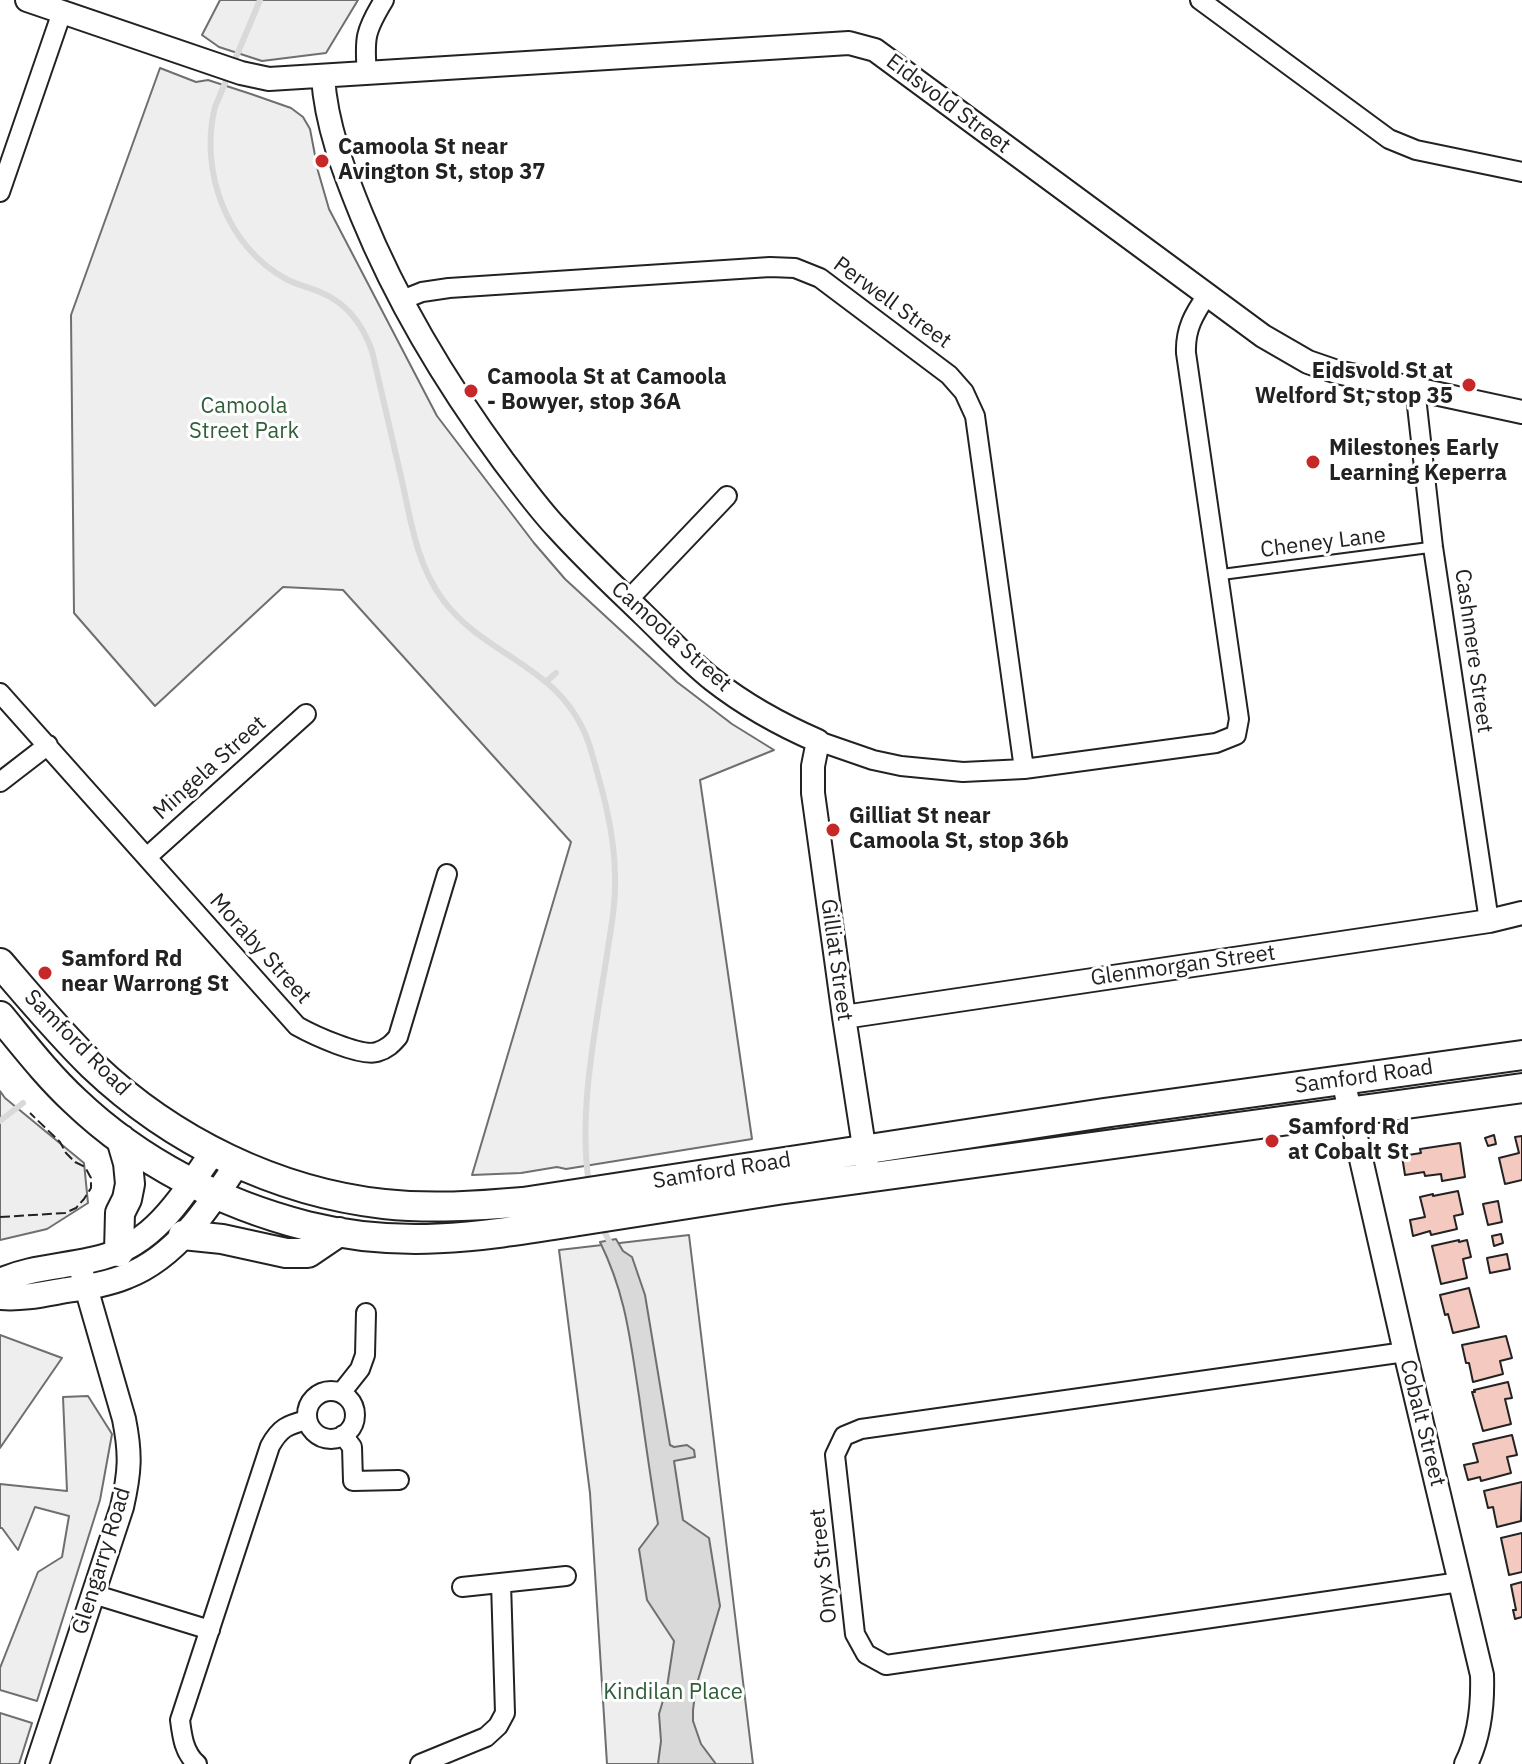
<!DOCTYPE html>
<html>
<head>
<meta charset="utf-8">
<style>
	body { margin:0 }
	canvas { display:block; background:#fff }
</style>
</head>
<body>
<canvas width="1522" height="1764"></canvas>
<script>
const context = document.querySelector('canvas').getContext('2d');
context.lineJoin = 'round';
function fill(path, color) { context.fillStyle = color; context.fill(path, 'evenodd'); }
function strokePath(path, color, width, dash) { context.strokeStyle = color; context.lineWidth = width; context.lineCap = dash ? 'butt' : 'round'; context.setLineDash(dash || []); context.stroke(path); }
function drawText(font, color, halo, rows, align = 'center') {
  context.font = font + ' "IBM Plex Sans",sans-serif'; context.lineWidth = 6; context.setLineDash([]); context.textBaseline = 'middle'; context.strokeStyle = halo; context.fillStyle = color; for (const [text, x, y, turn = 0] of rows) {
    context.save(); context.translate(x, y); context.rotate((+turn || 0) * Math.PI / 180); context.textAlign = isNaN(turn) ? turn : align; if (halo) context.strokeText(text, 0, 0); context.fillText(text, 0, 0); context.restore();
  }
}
const green = new Path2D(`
	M 220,0 L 358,0 L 326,53 L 262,61 L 219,47 L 202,35 Z
	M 160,68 L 196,82 L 208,80 L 251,94 L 291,108 L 303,117 L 310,129 L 318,171 L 329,209 L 437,416 L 534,543 L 565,579 L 677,682 L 732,724 L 774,750 L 700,780 L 752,1139 L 566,1169 L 557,1167 L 521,1173 L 472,1175 L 571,842 L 343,590 L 283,587 L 155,706 L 74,613 L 71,315 Z
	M 0,1091 L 5,1098 L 84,1163 L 88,1203 L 47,1229 L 0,1240 Z
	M 689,1235 L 753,1764 L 607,1764 L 590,1493 L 559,1250 Z
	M 0,1335 L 62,1358 L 0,1448 Z
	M 88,1396 L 112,1434 L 100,1500 L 37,1701 L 0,1690 L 0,1668 L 38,1572 L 62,1557 L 69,1516 L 35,1507 L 18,1550 L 2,1528 L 0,1528 L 0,1484 L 67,1491 L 63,1397 Z
	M 0,1713 L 32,1723 L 19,1764 L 0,1764 Z`);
fill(green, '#eee');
strokePath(green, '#6f6f6f', 2);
const water = new Path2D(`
	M 616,1239 L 623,1251 L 632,1257 L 645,1295 L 670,1445 L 674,1447 L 687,1445 L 694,1450 L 695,1457 L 674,1461 L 683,1520 L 709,1538 L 720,1606 L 696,1687 L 693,1710 L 693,1721 L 701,1744 L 716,1764 L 658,1764 L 661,1741 L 659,1714 L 667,1687 L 674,1641 L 647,1600 L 639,1549 L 658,1524 C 651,1481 645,1439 639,1396 C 630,1339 626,1295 600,1242 Z`);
fill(water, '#d9d9d9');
strokePath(water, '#6f6f6f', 2);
strokePath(new Path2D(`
	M 260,0 L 215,107 C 199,171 227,247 286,279 C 297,285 309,287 320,292 C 347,303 363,325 372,351 C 382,394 392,437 402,481 C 411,522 417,565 443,600 C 488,660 564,665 590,747 C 602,788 615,833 615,877 C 616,905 610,933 606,961 C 595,1031 578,1114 589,1184
	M 547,681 L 556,673
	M 0,1121 L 23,1103
	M 601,1225 L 612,1247`), '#d9d9d9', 6);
const building = new Path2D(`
	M 1494,1135 L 1496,1144 L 1488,1146 L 1485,1138 Z
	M 1522,1136 L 1522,1180 L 1505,1184 L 1499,1158 L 1519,1153 L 1515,1137 Z
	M 1460,1143 L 1465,1177 L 1442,1181 L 1441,1174 L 1425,1176 L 1424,1172 L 1405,1175 L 1402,1156 L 1421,1153 L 1420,1149 Z
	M 1458,1191 L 1463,1214 L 1454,1216 L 1457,1229 L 1431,1235 L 1430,1231 L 1413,1236 L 1410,1220 L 1425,1217 L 1420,1197 L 1433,1194 L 1433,1196 Z
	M 1498,1201 L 1502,1222 L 1488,1225 L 1483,1204 Z
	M 1501,1234 L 1503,1243 L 1494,1246 L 1492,1236 Z
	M 1459,1240 L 1459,1242 L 1467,1240 L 1471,1257 L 1463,1259 L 1467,1278 L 1441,1284 L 1432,1246 Z
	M 1507,1254 L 1510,1269 L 1490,1273 L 1487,1258 Z
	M 1469,1288 L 1479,1327 L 1453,1333 L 1448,1314 L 1445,1315 L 1440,1295 Z
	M 1506,1336 L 1512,1358 L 1500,1361 L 1503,1374 L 1473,1382 L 1469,1363 L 1466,1363 L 1462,1345 Z
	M 1508,1382 L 1512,1398 L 1505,1399 L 1511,1424 L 1483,1431 L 1472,1392 L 1475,1392 L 1474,1390 Z
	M 1512,1435 L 1517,1455 L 1507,1457 L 1511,1473 L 1481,1481 L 1480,1477 L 1468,1480 L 1464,1465 L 1478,1462 L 1473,1444 Z
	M 1522,1482 L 1521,1521 L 1497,1527 L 1493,1507 L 1488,1508 L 1484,1491 Z
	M 1522,1533 L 1522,1572 L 1509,1575 L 1501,1538 Z
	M 1522,1582 L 1522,1617 L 1515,1619 L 1513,1610 L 1516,1610 L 1511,1585 Z`);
fill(building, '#f3c9c0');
strokePath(building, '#222', 2);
const service = new Path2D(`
	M 1218,575 L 1433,547`);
const minor = new Path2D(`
	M 1200,0 L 1389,139 L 1416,150 L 1522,172
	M 367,74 C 364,38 365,31 384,0
	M 0,192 L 62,12
	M 402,300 L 422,292 L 449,288 L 770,267 L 795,268 L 820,278 L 949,375 L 964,392 L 975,416 L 1024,769
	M 1415,388 L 1433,547 L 1489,921
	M 628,600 L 727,496
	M 0,693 L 297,1026 C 313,1035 361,1057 377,1052 C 387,1049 392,1044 398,1037 L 447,874
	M 818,741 L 873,760 L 901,766 L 963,772 L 1024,769 L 1216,743 L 1236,735 L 1239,719 L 1186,353 C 1185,329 1194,314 1207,295
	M 0,782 L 48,745
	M 147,857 L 306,714
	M 1405,1352 L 861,1429 L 844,1436 L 835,1455 L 855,1634 L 866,1654 L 886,1665 L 1460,1582
	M307 1415a24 24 0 1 1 48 0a24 24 0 1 1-48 0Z
	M 341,1393 L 360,1369 L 365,1355 L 366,1313
	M 343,1435 L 352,1447 L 353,1481 L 399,1480
	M 462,1587 L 566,1576
	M 93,1594 L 210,1630
	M 197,1764 C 184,1753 182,1736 180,1720 L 270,1446 C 280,1428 287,1425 307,1420
	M 420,1764 L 486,1737 L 498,1726 L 505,1713 L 501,1583`);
const tertiary = new Path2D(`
	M 27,0 L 241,73 L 269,79 L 849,43 L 875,50 L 1263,336 L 1308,362 L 1337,372 L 1522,412
	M 323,77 C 326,125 344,172 362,216 C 398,304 448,386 504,462 C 521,484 538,508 557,528 C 584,558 614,586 643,614 C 666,636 688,660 713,680 C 745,705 781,725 818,741 L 813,766 L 813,793 L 844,1017 L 867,1166
	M 844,1017 L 1489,921 L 1522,913
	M 1343,1080 L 1405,1352 L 1482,1675 C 1483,1706 1480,1736 1466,1764
	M 37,1764 L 122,1507 C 130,1472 131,1454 124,1419 L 81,1270`);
const secondary = new Path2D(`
	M 0,1281 C 28,1268 60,1267 91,1260 C 153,1248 179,1200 213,1152
	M 0,1297 C 23,1299 44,1294 67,1290 C 87,1287 108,1284 127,1276 C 176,1257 209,1207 237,1164`);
const primary = new Path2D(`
	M 0,963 C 30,998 60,1034 93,1066 C 172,1141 276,1192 384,1204 C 430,1209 477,1206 523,1202 L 1104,1113 L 1522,1055
	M 0,1016 C 24,1045 47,1075 75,1101 C 139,1162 221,1204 307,1226 C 404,1250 483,1236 579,1221 C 645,1211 712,1200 778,1190 C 1026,1155 1274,1120 1522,1088
	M 183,1235 L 222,1239 L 286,1253 L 308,1253 L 339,1232
	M 119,1252 L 120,1213 L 127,1199 L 130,1184 L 128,1163 L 121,1139`);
strokePath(service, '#222', 13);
strokePath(minor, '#222', 22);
strokePath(tertiary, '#222', 26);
strokePath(secondary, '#222', 28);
strokePath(primary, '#222', 32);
strokePath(service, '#fff', 9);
strokePath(minor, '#fff', 18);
strokePath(tertiary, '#fff', 22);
strokePath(secondary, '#fff', 24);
strokePath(primary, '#fff', 28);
strokePath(new Path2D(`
	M 0,1217 L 65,1213 L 76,1208 L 84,1199 L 91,1188 L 91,1178 L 85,1167 L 75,1162 L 66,1153 L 60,1142 L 30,1113`), '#222', 2, [10, 4]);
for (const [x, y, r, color] of [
	[322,161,8,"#c62828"],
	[1469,385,8,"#c62828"],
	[471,391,8,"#c62828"],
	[1313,462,8,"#c62828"],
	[833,830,8,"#c62828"],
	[45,973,8,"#c62828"],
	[1272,1141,8,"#c62828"]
]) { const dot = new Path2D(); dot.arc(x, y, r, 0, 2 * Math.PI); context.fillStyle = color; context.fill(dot); strokePath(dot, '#fff', 3); }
drawText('22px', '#222', '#fff', [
	["Eidsvold Street",948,104,37],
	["Perwell Street",892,303,36],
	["Cheney Lane",1323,543,-7],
	["Camoola Street",671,637,42],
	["Cashmere Street",1473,651,82],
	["Mingela Street",210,768,-42],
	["Moraby Street",260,949,48],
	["Gilliat Street",836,960,82],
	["Glenmorgan Street",1183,966,-8],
	["Samford Road",77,1043,45],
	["Samford Road",1364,1077,-8],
	["Samford Road",722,1171,-9],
	["Cobalt Street",1422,1423,76],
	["Glengarry Road",102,1561,-73],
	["Onyx Street",824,1566,-96]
]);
drawText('bold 22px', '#222', '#fff', [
	["Camoola St near",338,148],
	["Avington St, stop 37",338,173],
	["Eidsvold St at",1453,372,"right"],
	["Welford St, stop 35",1453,397,"right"],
	["Camoola St at Camoola",487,378],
	["- Bowyer, stop 36A",487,403],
	["Milestones Early",1329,449],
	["Learning Keperra",1329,474],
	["Gilliat St near",849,817],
	["Camoola St, stop 36b",849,842],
	["Samford Rd",61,960],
	["near Warrong St",61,985],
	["Samford Rd",1288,1128],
	["at Cobalt St",1288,1153]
], 'left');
drawText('22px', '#2f5e38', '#fff', [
	["Camoola",244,407],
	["Street Park",244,432],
	["Kindilan Place",673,1693]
]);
</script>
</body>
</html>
